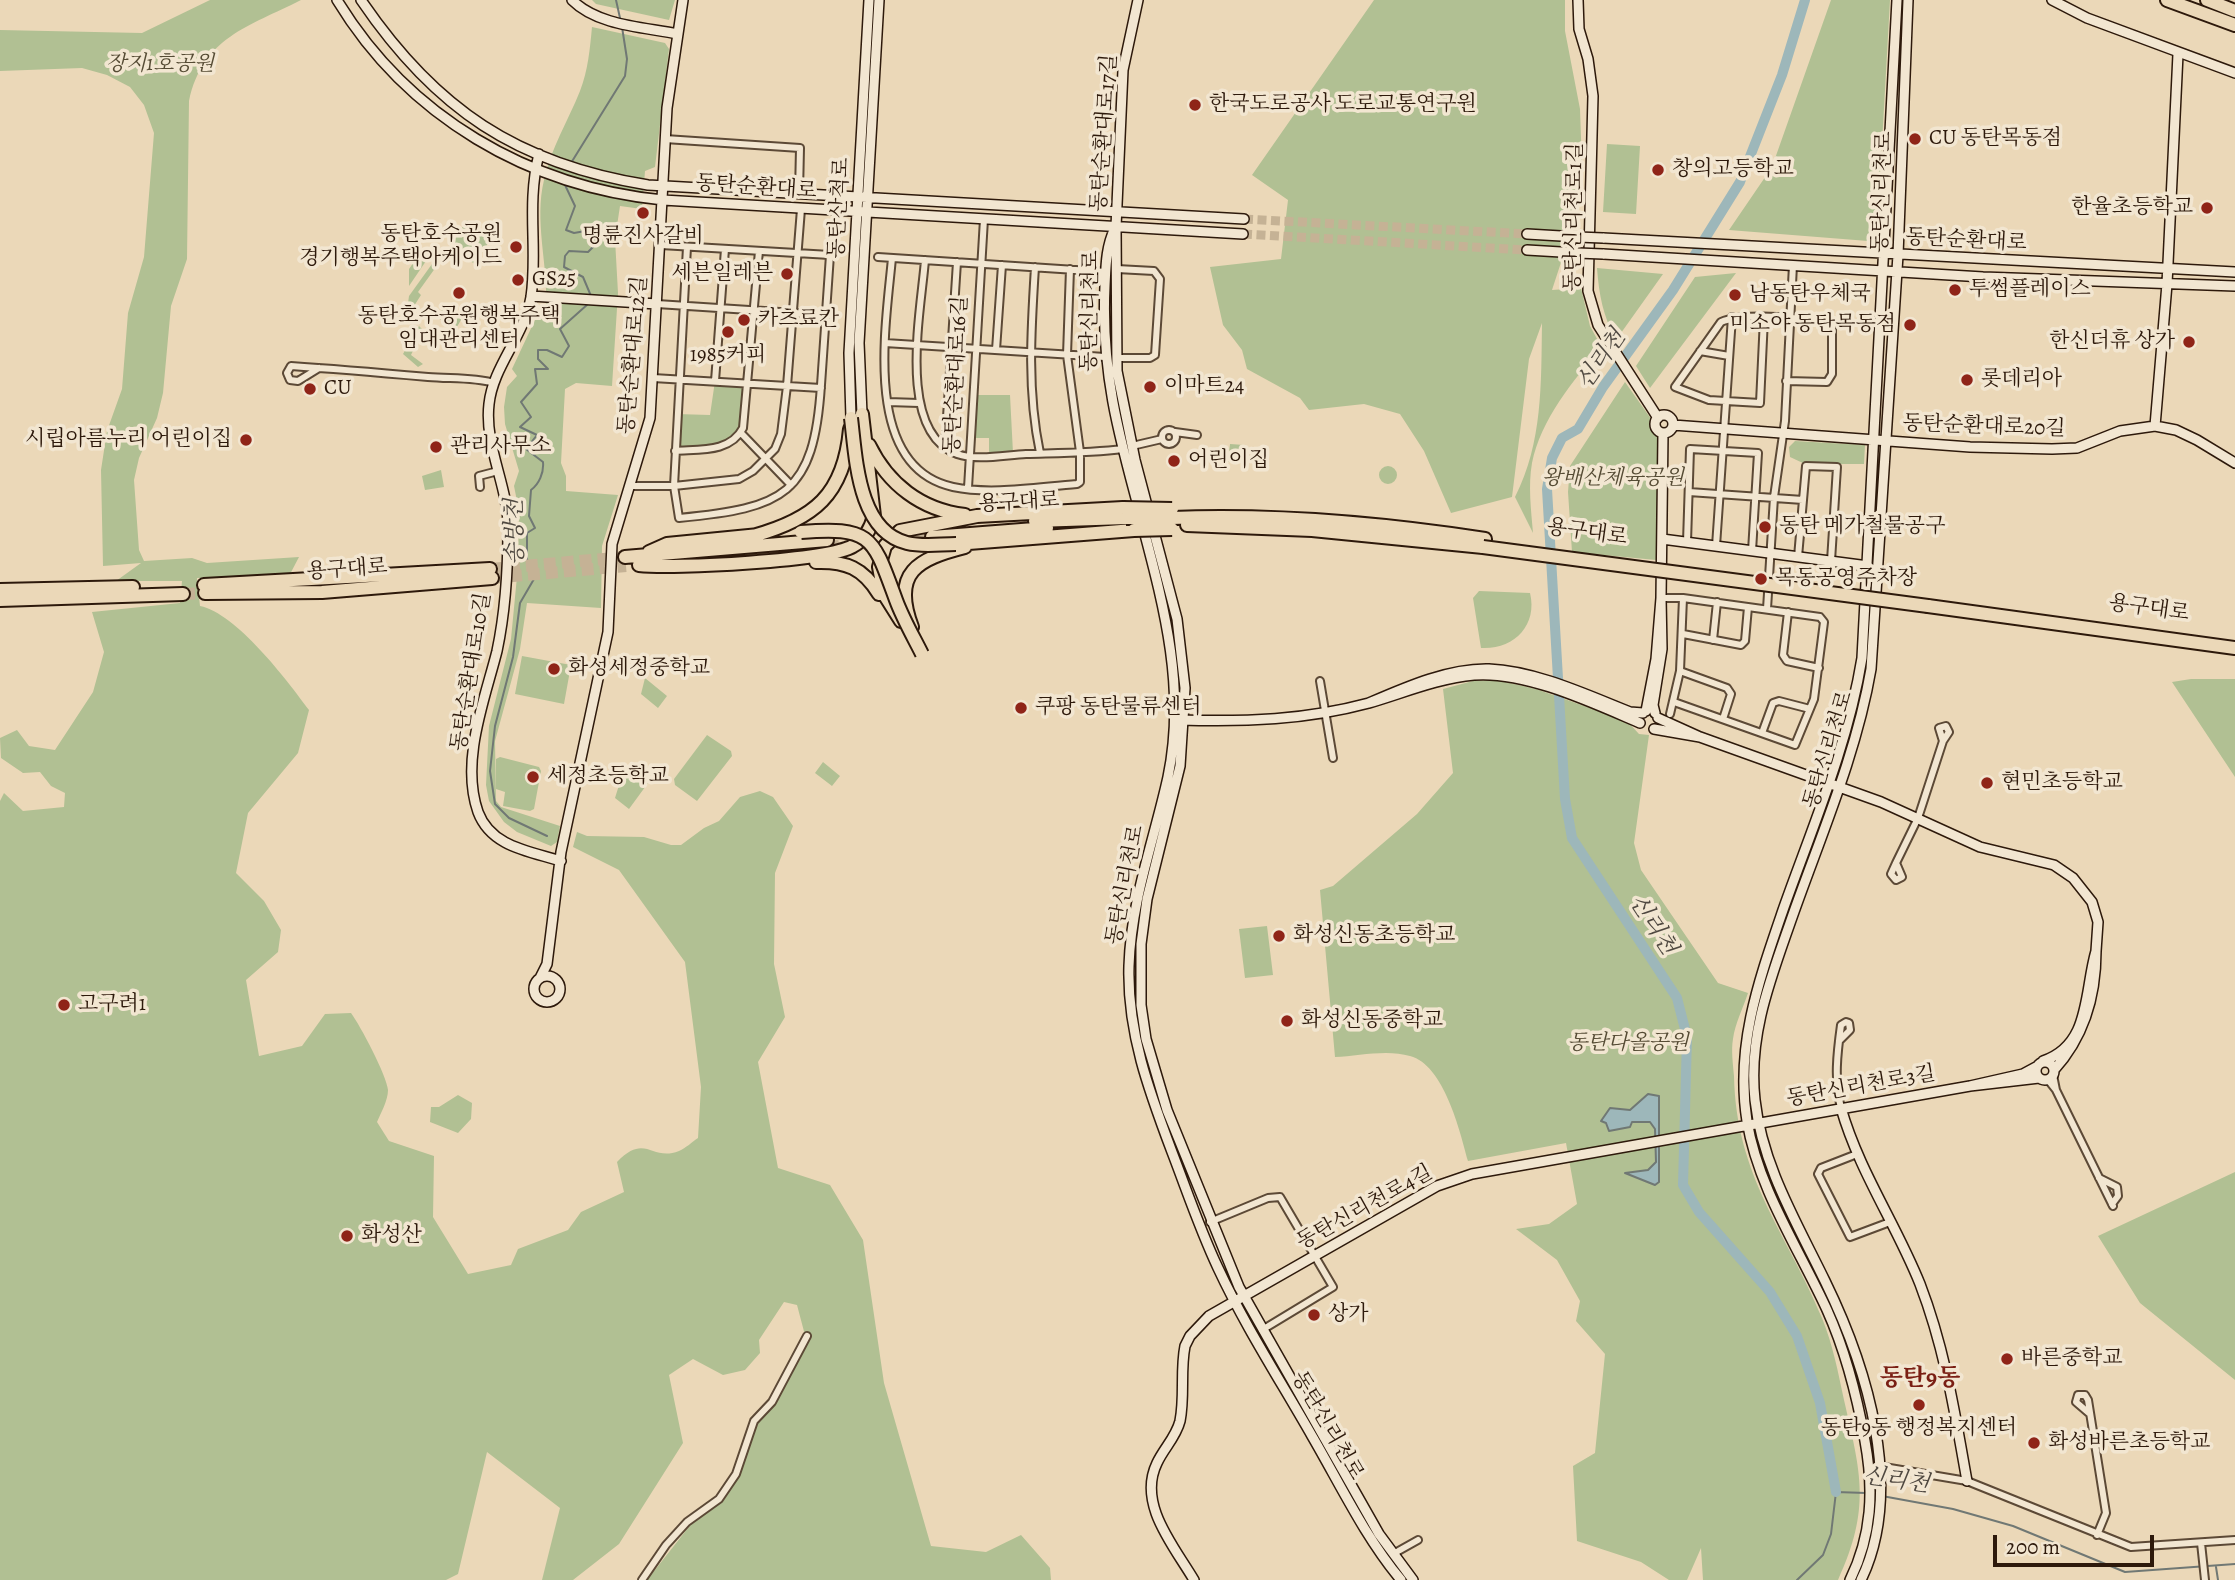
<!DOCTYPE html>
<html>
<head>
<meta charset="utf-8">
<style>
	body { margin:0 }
	#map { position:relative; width:2235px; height:1580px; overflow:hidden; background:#ebd8b8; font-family:Alegreya,serif }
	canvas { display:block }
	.scale { position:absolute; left:1993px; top:1535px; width:161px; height:32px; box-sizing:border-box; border:4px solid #2d190b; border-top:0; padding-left:9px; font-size:21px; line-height:24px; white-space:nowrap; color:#2d190b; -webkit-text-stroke:5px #f2e6d1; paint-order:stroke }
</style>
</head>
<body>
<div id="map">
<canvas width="2235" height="1580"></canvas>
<div class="scale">200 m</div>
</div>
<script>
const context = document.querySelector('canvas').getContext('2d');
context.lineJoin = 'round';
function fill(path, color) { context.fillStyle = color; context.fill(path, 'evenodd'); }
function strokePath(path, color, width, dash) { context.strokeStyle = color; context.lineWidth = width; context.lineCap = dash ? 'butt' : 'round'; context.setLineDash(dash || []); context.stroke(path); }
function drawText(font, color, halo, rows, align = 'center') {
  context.font = font + ' Alegreya,"Noto Serif KR",serif'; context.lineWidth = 7; context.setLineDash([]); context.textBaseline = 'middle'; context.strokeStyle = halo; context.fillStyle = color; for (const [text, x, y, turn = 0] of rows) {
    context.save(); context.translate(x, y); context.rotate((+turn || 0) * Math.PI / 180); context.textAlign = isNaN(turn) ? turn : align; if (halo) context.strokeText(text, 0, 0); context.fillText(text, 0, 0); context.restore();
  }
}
fill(new Path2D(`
	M 210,0 L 301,0 C 248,27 203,37 189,101 L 187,259 L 171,306 L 163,393 L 157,418 L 139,458 L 134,480 L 139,550 L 144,561 L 192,558 L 207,563 L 299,557 L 288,578 L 197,578 L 200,606 C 236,613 287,680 309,710 L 298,753 L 248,813 L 236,873 L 264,901 L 281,930 L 278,952 L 246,980 L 259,1056 L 302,1046 L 325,1014 L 351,1013 C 360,1025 387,1076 388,1090 C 388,1100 381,1113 377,1122 L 389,1141 L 434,1156 L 433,1217 L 468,1274 L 511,1265 L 518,1249 L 568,1230 L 581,1212 L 624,1192 L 617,1162 C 646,1132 651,1162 679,1151 C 686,1148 692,1142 698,1138 L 701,1087 L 685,962 L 619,870 L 573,847 L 577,832 L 587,836 L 644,837 L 671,845 L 681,845 L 704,828 L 719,821 L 740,797 L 760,791 L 773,797 L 793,826 L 775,873 L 774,964 L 785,1017 L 758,1062 L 778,1168 L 830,1185 L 863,1240 L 884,1383 L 931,1546 L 986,1552 L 1021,1535 L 1050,1568 L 1051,1580 L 647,1580 L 692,1523 L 724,1500 L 738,1476 L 755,1425 L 773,1404 L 806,1339 L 797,1305 L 784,1302 L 759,1340 L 760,1353 L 745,1370 L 723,1375 L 693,1359 L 669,1375 L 683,1443 L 619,1544 L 573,1580 L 542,1580 L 560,1508 L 487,1452 L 458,1574 L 446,1580 L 0,1580 L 0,801 L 4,793 L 23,811 L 64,807 L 65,793 L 51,786 L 40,772 L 23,773 L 1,758 L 0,738 L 17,730 L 29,746 L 55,750 L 93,692 L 104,652 L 92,612 L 180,603 L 182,581 L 116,581 L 141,563 L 103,566 L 101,470 L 107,431 L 122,389 L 128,313 L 144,257 L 154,133 L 144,105 L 130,87 L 107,75 L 82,68 L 0,71 L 0,30 L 142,33 Z
	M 592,0 L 675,0 L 669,20 L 596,4 Z
	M 1374,0 L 1565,0 L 1565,31 L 1580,109 L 1583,195 L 1552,290 L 1581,288 L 1590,326 L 1602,348 C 1574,378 1540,421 1532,463 C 1528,485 1531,510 1533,533 L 1515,497 C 1543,442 1541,384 1542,323 L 1529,359 L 1512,497 L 1451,513 L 1424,451 L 1400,414 L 1364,404 L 1309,410 L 1300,398 L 1247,369 L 1242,350 L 1223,325 L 1210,267 L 1281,259 L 1288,200 L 1252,175 Z
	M 1831,0 L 1890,0 L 1877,233 L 1868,241 L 1729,230 L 1772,167 Z
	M 592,27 L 665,43 L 669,49 L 655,167 L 645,171 L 642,209 L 620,206 L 615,239 L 618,293 L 612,386 L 576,383 L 565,389 L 561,463 L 566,476 L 566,491 L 618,495 L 602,546 L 601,608 L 527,603 L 520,649 L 495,741 L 496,801 L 501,807 L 560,826 L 557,842 L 551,846 L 517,832 L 504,822 L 489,801 L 486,785 L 489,726 L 511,639 L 518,566 L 519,511 L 514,486 L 519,471 L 505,424 L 504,407 L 507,387 L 517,376 L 512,369 L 541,307 L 546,304 C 548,264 534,221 544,180 C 551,148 568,121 580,91 C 588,71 590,48 592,27 Z
	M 1607,144 L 1640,146 L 1636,214 L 1603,212 Z
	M 467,220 L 492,237 L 475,264 L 449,248 Z
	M 418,256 L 426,261 L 409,286 L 409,269 Z
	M 432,264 L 436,267 L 418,292 L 421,295 L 414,306 L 426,315 L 420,320 L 416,318 L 419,313 L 411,307 L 407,311 L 409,296 Z
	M 1597,268 L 1663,274 L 1616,340 C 1603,316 1599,295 1597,268 Z
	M 1736,273 L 1650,388 L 1636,366 L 1695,277 Z
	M 447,303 L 464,315 L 455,330 L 437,317 Z
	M 419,326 L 423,330 L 411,355 L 423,364 L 418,367 L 403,354 Z
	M 715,381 L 749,384 L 745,423 L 732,443 L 675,451 L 676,414 L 710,415 Z
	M 1625,382 L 1654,423 L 1658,437 L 1656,560 L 1572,552 L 1568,492 L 1570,466 Z
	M 975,395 L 1010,395 L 1013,453 L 989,454 L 989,438 L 972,438 Z
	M 1795,441 L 1865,445 L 1864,464 L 1805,464 L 1790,457 L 1789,447 Z
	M 1230,444 L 1244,445 L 1243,463 L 1228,462 Z
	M1379 475a9 9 0 1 1 18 0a9 9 0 1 1-18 0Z
	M 441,470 L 444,487 L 425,490 L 422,476 Z
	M 1479,591 L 1530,593 C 1538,626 1513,650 1481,648 L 1473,598 Z
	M 522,656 L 571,665 L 564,704 L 515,694 Z
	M 645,678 L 667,696 L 658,708 L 641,694 Z
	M 2191,679 L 2235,679 L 2235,777 L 2172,682 Z
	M 1497,680 L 1536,689 L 1627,721 L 1639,734 L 1649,735 L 1634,843 L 1641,870 L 1718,983 L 1748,993 C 1743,1008 1735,1024 1733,1039 C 1731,1050 1733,1064 1734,1076 C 1736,1177 1786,1231 1822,1318 C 1833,1345 1838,1372 1844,1400 C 1861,1474 1871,1508 1838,1580 L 1703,1580 L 1701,1548 L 1687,1580 L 1669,1580 L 1641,1562 L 1577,1541 L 1573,1466 L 1595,1453 L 1605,1354 L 1576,1321 L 1580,1301 L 1557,1260 L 1516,1229 L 1549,1224 L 1577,1204 L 1566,1143 L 1468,1161 C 1460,1131 1444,1065 1410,1056 C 1387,1049 1358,1056 1335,1057 L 1320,890 L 1333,886 L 1417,814 L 1453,773 L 1443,689 L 1473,681 Z
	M 707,735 L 731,751 L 732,756 L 697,801 L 675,785 L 674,779 Z
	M 500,757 L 539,767 L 541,771 L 534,809 L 530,811 L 503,806 L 505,792 L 496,789 L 496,759 Z
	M 823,762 L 840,776 L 832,786 L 815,773 Z
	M 625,766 L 648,783 L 629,809 L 615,798 Z
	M 1267,926 L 1273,975 L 1245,978 L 1239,929 Z
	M 458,1095 L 472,1103 L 471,1119 L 458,1133 L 430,1122 L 431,1107 L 439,1107 Z
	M 2235,1172 L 2235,1380 L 2140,1303 L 2098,1236 Z`), '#b1c093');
const water = new Path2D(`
	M 1648,1094 L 1659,1096 L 1659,1182 L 1655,1185 L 1625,1173 L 1648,1170 L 1656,1162 L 1655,1129 L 1650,1122 L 1632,1122 L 1630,1127 L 1609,1131 L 1606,1123 L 1601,1121 L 1610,1108 L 1630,1110 Z`);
fill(water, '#9db7ba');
strokePath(water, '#707874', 2);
strokePath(new Path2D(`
	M 616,0 L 620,18
	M 571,163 L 625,76 L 627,59 L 622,27
	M 565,185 L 575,206 L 566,230 L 574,233 L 591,230 L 597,243 L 588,252 L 569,251 L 565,256 L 564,267 L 583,277 L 591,296
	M 547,836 L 509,818 L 495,804 L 490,771 L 495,726 L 513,657 L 520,603 L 534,579 L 527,559 L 527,533 L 535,528 L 529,516 L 531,490 C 539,484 544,473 543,462 L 526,449 L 537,435 L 520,427 L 531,417 L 521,402 L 537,384 L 535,369 L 548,369 L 538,359 L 538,350 L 547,350 L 562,357 L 569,346 L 560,329 L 588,304
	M 1882,1496 L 1953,1509 L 2013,1526 L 2125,1572 L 2235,1564
	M 2216,1567 L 2218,1580
	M 1797,1580 L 1823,1555 L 1831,1534 L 1836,1492 L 1866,1493`), '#707874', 2);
strokePath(new Path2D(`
	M 1805,0 L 1782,75 L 1740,182 L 1673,290 L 1603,387 L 1578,429 L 1562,438 L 1552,458 L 1547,489 L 1565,799 L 1572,838 L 1677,998 L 1687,1037 L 1683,1185 L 1699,1212 L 1770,1292 L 1797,1336 L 1820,1403 L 1836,1492`), '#9db7ba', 10);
strokePath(new Path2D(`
	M 1244,219 L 1527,234
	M 1243,234 L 1527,250`), '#c5b295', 9, [9, 4.5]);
strokePath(new Path2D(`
	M 827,547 L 932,537
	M 490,569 L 625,557
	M 492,578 L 626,566
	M 183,594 L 205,593`), '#c5b295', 12, [12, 6]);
const street = new Path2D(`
	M 665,139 L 800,148 L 799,193
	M 661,245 L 830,255 C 827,298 824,342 821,385 C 814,495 784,508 679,518 L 674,486 L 687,247
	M 878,257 L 1106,272
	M 892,258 C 886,325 861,467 953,487 C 991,495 1037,487 1077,484 L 1080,482 L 1080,452 L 1067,355 L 1070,269
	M 925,260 C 921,311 896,432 957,454 C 977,461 1005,455 1026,454 C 1058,453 1091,453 1123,449
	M 1035,267 C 1031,330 1027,391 1040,453
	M 657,304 L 826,315
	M 1764,318 L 1760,403 L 1709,400 L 1675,387 L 1721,322 C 1742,313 1812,316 1832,326 L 1832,374 L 1827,382 L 1786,381
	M 885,343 L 1105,357
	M 996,350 L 1002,265
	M 1700,351 L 1729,356
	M 1116,358 L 1150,358 L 1155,355 L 1160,279 L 1154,271 L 1117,269
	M 319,368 L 298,381 L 290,380 L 287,373 L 291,366 C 337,369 383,373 428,377 C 450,379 473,377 494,383
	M 653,378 L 821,388
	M 715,381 L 725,249
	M 888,402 L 919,403
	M1162 437a7 7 0 1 1 14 0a7 7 0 1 1-14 0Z
	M 1175,432 L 1197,435
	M 741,433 L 791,485
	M 1132,446 L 1162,439
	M 945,448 L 957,262
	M 675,451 C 699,449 730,453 743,428 L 759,251
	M 631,486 L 674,486 L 739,479 L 753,471 L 775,449 L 781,434 L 787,386 L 801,209
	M 480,487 L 479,476 L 498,471
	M 968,488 L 984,219
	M 1689,492 L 1803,500
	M 1687,542 L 1690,449 L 1758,453 L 1752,551
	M 1716,546 L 1732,317
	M 1798,557 L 1806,466 L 1837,467 L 1831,561
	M 1661,598 L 1683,598 L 1820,617 L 1824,622 L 1814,699 L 1795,745 L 1674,702
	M 1767,609 L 1774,497 L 1785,421 L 1793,265
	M 1788,612 L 1783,655 L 1787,661 L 1819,668
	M 1683,634 L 1741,645 L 1745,641 L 1748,607
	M 1713,640 L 1717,602
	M 1680,671 L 1727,688 L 1731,694 L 1723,719
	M 1320,681 L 1333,758
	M 1670,714 L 1680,671 L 1683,598
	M 1946,726 L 1949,732 L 1943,741 L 1939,728 Z
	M 1762,733 L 1773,703 L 1779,701 L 1810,709
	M 1896,863 L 1918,818 L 1943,741
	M 1896,863 L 1902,877 L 1896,880 L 1891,874 Z
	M 1839,1041 L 1850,1030 L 1849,1023 L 1846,1022 L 1841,1025 C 1837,1054 1834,1080 1841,1108
	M 2048,1080 L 2056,1090 L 2053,1075
	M 2056,1090 L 2113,1206
	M 1857,1154 L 1821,1168 L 1818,1174 L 1850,1237 L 1890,1222
	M 2099,1178 L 2117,1187 L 2118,1196 L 2112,1204
	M 1210,1222 L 1268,1198 L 1280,1197 L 1333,1287 L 1262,1330
	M 2090,1414 L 2076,1402 L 2078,1395 L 2085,1395 L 2088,1400 L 2106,1513 L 2097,1535
	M 1878,1466 L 1967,1481 L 2131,1547 L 2235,1540
	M 2201,1543 L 2205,1580
	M 1393,1554 L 1418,1540
	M 642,1580 L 666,1545 L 687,1522 L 719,1499 L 736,1474 L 754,1421 L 772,1402 L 807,1336`);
const secondary = new Path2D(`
	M 337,0 C 408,117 529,187 663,200 L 1243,234
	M 361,0 C 435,109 517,164 648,185 L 1244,219
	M 572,0 C 598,26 644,27 678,34
	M 1138,0 L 1123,70 L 1116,227 L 1117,371 L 1135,460 L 1177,619 L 1185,688 L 1180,766 L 1147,899 L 1141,944 L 1141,1005 L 1146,1039 L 1167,1110 L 1239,1287 L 1379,1534 L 1413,1580
	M 1578,0 L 1579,29 L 1588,59 L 1593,96 L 1588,291 L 1598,325 L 1658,418
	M 2052,0 L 2087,18 L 2235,73
	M 539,154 C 526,205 538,249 531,297 C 524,337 493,366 489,404 C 484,447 509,487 508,529 C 508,568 505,613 497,651 C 485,699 460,761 478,812 C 491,847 529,851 561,861
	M 1115,228 C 1106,247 1106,265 1105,286 C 1101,370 1118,433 1140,513
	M 1527,234 L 1578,237
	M 1603,238 L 2235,272
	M 1527,250 L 1578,253
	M 1603,254 L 1983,277 L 2235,286
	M 531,296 L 657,304
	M 862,414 L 859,343 L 879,0
	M1655 424a9 9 0 1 1 18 0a9 9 0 1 1-18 0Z
	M 851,418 L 849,353 L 869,0
	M 1673,425 L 1970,447 L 2052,449 L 2077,448 L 2120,431 L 2155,426 L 2176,430 L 2197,440 L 2235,463
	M 2155,426 L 2167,284 L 2178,54
	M 1143,527 C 1165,610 1186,691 1168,777 C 1154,841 1131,900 1129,966 C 1127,1032 1149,1091 1172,1152 C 1187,1191 1200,1230 1218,1268 C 1245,1326 1280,1380 1312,1436 C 1340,1484 1365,1537 1401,1580
	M 1662,539 L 1868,566
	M 1661,598 L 1663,433
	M 1646,711 L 1656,659 L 1661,598 L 1662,649 L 1653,705 L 1655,713
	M 1180,720 C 1245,722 1306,720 1369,703
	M 1640,723 C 1593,703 1526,671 1474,675 C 1439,678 1403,693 1369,703 C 1406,687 1449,668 1489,669 C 1536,671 1587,695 1630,712 L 1643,713
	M 1654,729 L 1700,737 L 1658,718
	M 1700,737 L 1881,802 L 1980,847 L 2054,865 L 2073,878 L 2092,902 L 2098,922 L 2096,951
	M534 989a13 13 0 1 1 26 0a13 13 0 1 1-26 0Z
	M 540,978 L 547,964 L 561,852 L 608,632 L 612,544 L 650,418 L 667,108 L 683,0
	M 2043,1061 C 2091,1045 2084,992 2096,951 C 2096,996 2084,1037 2054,1070
	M2036 1071a9 9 0 1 1 18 0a9 9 0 1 1-18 0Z
	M 2036,1067 L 2023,1074 L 1970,1086 L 2039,1078
	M 1841,1108 C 1859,1171 1896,1224 1920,1284 C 1945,1349 1955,1414 1967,1481
	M 1194,1580 C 1174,1546 1137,1504 1157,1463 C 1164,1448 1176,1437 1180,1421 C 1185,1396 1180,1371 1185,1346 L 1190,1336 L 1209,1316 L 1437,1186 L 1472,1174 L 1970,1086
	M 1850,1580 C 1872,1535 1874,1490 1865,1441 C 1857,1396 1846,1352 1827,1310 C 1799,1249 1758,1188 1747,1121 C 1735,1046 1759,980 1783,910 C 1812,828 1848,745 1862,658 L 1897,0
	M 1861,1580 C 1905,1489 1867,1367 1825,1281 C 1797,1223 1762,1165 1755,1100 C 1748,1038 1769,983 1789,926 C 1818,842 1856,757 1871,669 L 1898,255 L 1908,0`);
const highway = new Path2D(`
	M 2167,0 L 2235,25
	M 2207,0 L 2235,11
	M 869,445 C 888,484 921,510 965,515
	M 1172,518 C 1277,514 1381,523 1485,539
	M 1035,521 L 1126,518
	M 1187,525 L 1312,530 L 1483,547
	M 753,536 C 814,519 844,495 850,429
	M 932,537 L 1047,528
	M 956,544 L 1134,530
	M 649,552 L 667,544 L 759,535
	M 625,557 L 827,540
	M 816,562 C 846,561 863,568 879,594
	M 639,565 C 673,569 827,561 853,546 C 864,540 871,528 874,516 L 862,414
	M 204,585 L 490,569
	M 0,590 L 133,587
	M 205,593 L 322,592 L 492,578
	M 0,600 L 183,594
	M 1928,606 L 2235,648
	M 901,621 L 884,594 L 879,567 L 885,546 L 900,531 L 977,516 L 1123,508
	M 912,627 C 891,572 918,559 965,547`);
strokePath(street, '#5c4936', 10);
strokePath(secondary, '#2d190b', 12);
strokePath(highway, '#2d190b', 16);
strokePath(street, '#f2e6d1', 6);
strokePath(secondary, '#f2e6d1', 9);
strokePath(highway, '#ebd8b8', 12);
const secondaryBridge = new Path2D(`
	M 1578,237 L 1603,238
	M 1578,253 L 1603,254`);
const highwayBridge = new Path2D(`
	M 851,418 C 856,459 858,531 907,543 C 923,547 940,544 956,544
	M 1123,508 L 1172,509
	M 1126,518 L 1172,518
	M 1134,530 L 1172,529
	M 801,532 C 873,526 873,538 896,600 C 903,619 913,636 922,654
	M 1483,547 L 1928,606`);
strokePath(secondaryBridge, '#2d190b', 12, []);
strokePath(highwayBridge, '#2d190b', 16, []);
strokePath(secondaryBridge, '#f2e6d1', 9);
strokePath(highwayBridge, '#ebd8b8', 12);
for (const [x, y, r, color] of [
	[1195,105,7,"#8f2418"],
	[1915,139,7,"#8f2418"],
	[1658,170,7,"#8f2418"],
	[2207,208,7,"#8f2418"],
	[643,213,7,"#8f2418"],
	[516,247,7,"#8f2418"],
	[787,274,7,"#8f2418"],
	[518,280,7,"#8f2418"],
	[1955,290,7,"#8f2418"],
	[459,293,7,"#8f2418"],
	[1735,295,7,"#8f2418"],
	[744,320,7,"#8f2418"],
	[1910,325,7,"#8f2418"],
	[728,332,7,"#8f2418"],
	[2189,342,7,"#8f2418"],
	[1967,380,7,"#8f2418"],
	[1150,387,7,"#8f2418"],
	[310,389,7,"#8f2418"],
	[246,440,7,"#8f2418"],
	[436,447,7,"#8f2418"],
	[1174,461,7,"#8f2418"],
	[1765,527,7,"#8f2418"],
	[1761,579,7,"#8f2418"],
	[554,669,7,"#8f2418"],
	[1021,708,7,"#8f2418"],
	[533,777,7,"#8f2418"],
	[1987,783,7,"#8f2418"],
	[1279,936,7,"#8f2418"],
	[64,1005,7,"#8f2418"],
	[1287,1021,7,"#8f2418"],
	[347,1236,7,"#8f2418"],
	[1314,1315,7,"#8f2418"],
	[2007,1359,7,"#8f2418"],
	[1919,1405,7,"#8f2418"],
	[2034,1443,7,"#8f2418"]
]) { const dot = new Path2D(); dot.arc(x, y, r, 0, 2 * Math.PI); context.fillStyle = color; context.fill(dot); strokePath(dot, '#f2e6d1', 2.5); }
drawText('italic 21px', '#554b34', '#f2e6d1', [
	["장지1호공원",160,65],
	["왕배산체육공원",1613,479],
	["동탄다올공원",1628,1044]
]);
drawText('21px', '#2d190b', '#f2e6d1', [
	["한국도로공사 도로교통연구원",1209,105],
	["CU 동탄목동점",1929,139],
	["창의고등학교",1672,170],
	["한율초등학교",2193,208,"right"],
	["동탄호수공원",502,235,"right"],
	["경기행복주택아케이드",502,259,"right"],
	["명륜진사갈비",643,237,"center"],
	["세븐일레븐",773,274,"right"],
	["GS25",532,280],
	["투썸플레이스",1969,290],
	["남동탄우체국",1749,295],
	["동탄호수공원행복주택",459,317,"center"],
	["임대관리센터",459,341,"center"],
	["카츠료칸",758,320],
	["미소야 동탄목동점",1896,325,"right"],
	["한신더휴 상가",2175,342,"right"],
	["1985커피",728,356,"center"],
	["롯데리아",1981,380],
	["이마트24",1164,387],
	["CU",324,389],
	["시립아름누리 어린이집",232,440,"right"],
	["관리사무소",450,447],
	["어린이집",1188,461],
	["동탄 메가철물공구",1779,527],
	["목동공영주차장",1775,579],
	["화성세정중학교",568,669],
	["쿠팡 동탄물류센터",1035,708],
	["세정초등학교",547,777],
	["현민초등학교",2001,783],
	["화성신동초등학교",1293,936],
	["고구려1",78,1005],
	["화성신동중학교",1301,1021],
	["화성산",361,1236],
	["상가",1328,1315],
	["바른중학교",2021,1359],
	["동탄9동 행정복지센터",1919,1429,"center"],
	["화성바른초등학교",2048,1443]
], 'left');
drawText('21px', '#2d190b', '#f2e6d1', [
	["동탄순환대로17길",1105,133,-86],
	["동탄순환대로",756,188,4],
	["동탄신리천로",1883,192,-88],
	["동탄산척로",840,208,-87],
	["동탄신리천로1길",1575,217,-89],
	["동탄순환대로",1966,241,3],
	["동탄신리천로",1091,311,-89],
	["동탄순환대로12길",634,355,-85],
	["동탄순환대로16길",957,375,-87],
	["동탄순환대로20길",1984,427,2],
	["용구대로",1019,503,-3],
	["용구대로",1587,533,8],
	["용구대로",347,570,-4],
	["용구대로",2149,609,8],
	["동탄순환대로10길",472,672,-81],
	["동탄신리천로",1829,750,-73],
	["동탄신리천로",1126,885,-79],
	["동탄신리천로3길",1861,1087,-10],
	["동탄신리천로4길",1365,1208,-29],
	["동탄신리천로",1327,1426,60]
]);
drawText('italic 23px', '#4f4840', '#f2e6d1', [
	["신리천",1602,360,-55],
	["송방천",516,532,-91],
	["신리천",1652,925,57],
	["신리천",1896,1481,8]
]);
drawText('bold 24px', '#7a1f14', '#f2e6d1', [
	["동탄9동",1920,1379]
]);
</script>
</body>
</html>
